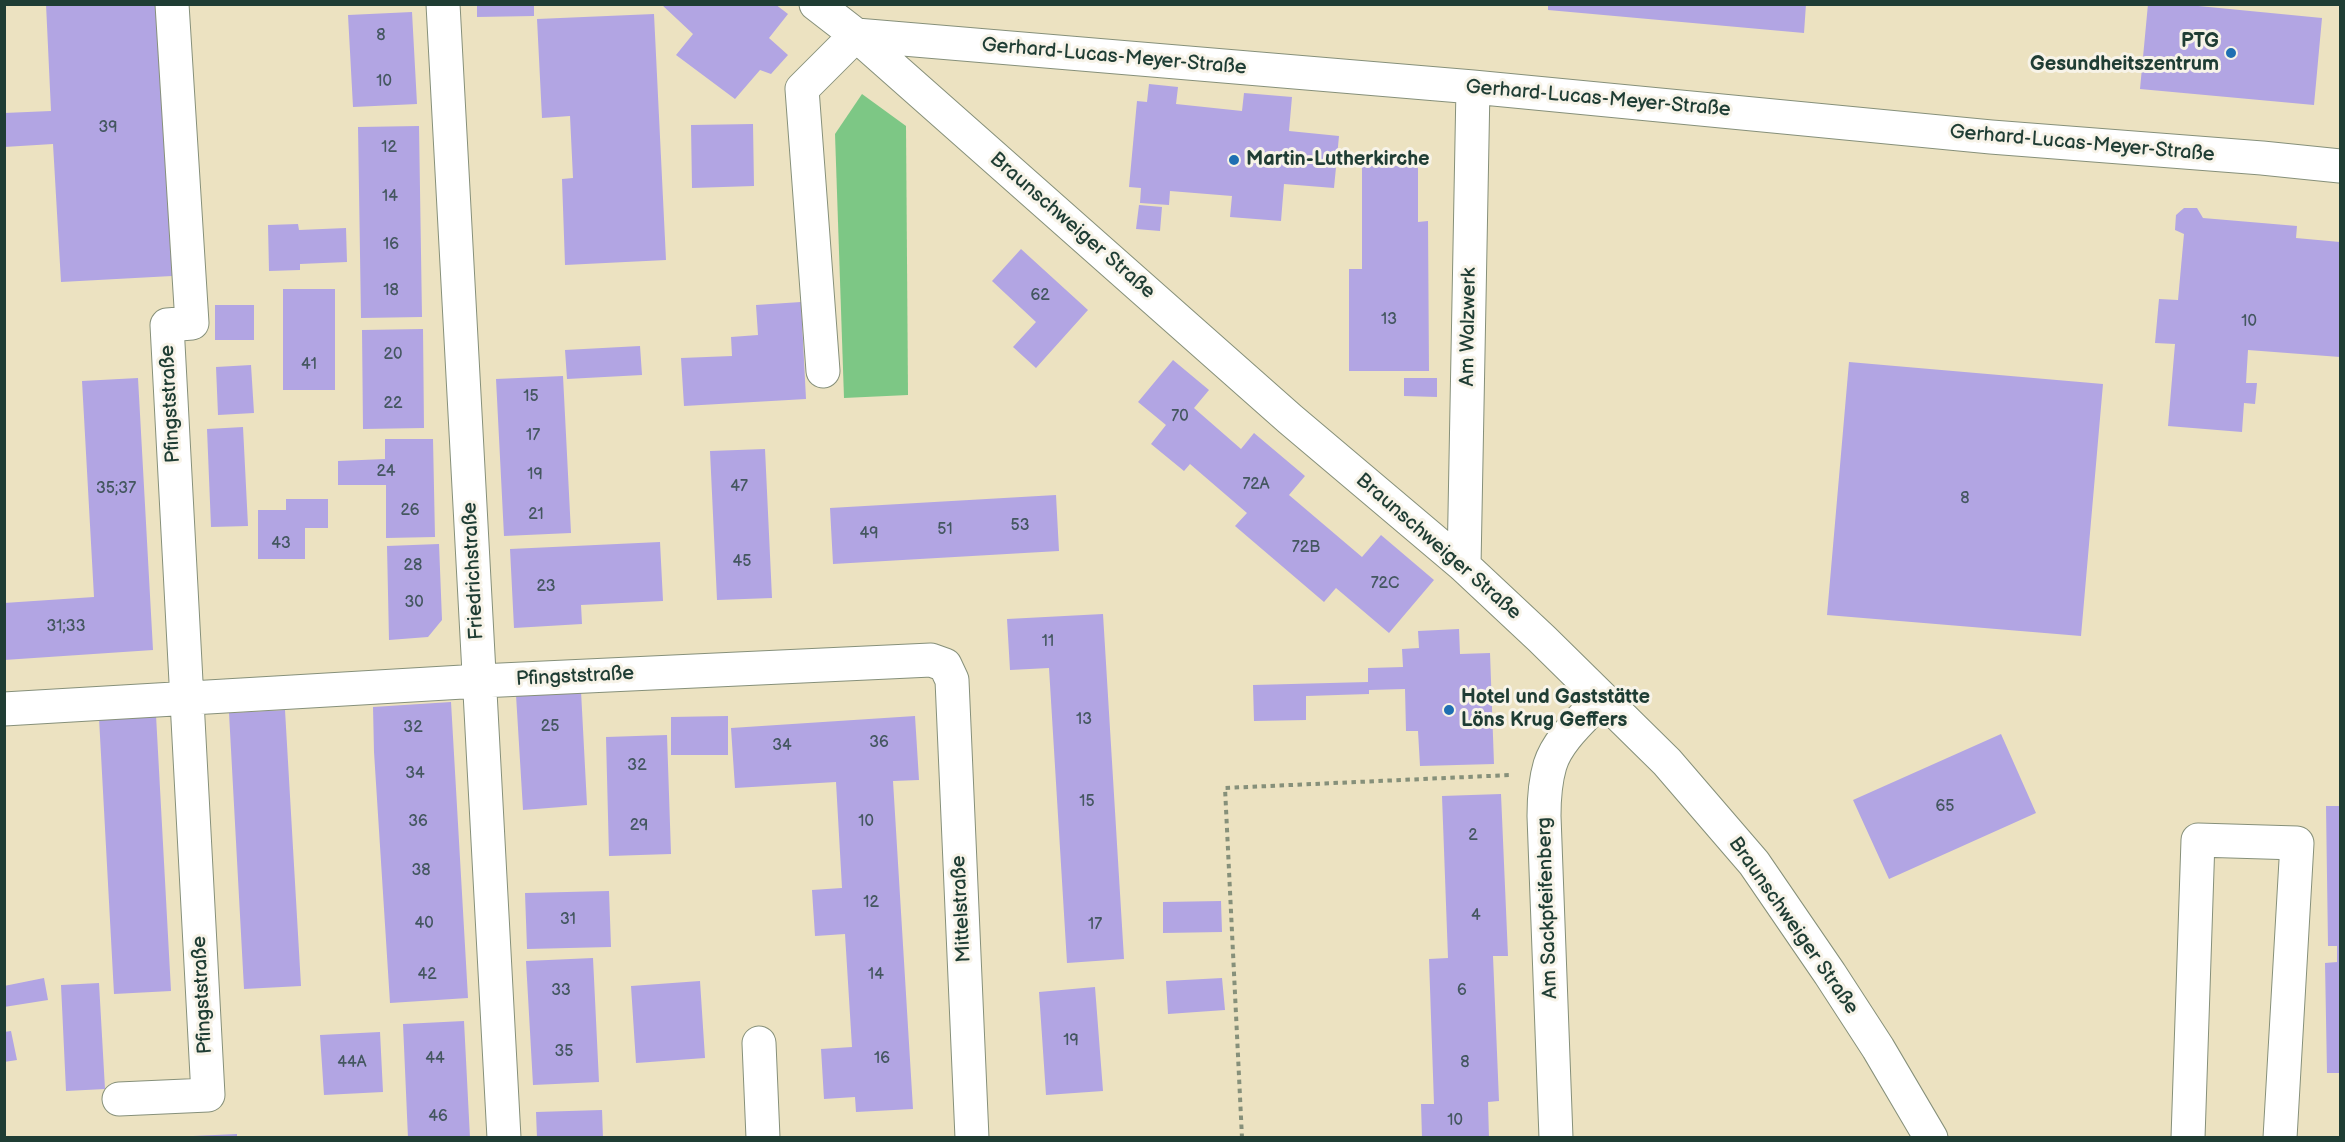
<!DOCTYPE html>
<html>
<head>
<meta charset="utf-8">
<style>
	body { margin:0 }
	#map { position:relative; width:2345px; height:1142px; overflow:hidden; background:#ece2c1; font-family:"Balsamiq Sans",sans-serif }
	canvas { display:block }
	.frame { position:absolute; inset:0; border:6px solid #1f3d34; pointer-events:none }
</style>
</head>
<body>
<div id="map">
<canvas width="2345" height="1142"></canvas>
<div class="frame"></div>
</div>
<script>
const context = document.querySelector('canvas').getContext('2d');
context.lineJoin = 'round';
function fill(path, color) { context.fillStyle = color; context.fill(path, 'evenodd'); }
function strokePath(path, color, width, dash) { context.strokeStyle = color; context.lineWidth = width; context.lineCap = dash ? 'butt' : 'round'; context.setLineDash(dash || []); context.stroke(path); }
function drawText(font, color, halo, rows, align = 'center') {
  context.font = font + ' "Balsamiq Sans",sans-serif'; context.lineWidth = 6; context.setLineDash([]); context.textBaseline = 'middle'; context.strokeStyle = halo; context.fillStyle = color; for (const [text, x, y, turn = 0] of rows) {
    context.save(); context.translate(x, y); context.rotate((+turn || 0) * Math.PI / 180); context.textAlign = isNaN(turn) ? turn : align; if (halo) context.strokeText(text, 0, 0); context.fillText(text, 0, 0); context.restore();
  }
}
fill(new Path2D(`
	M 862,94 L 906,126 L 908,395 L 844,398 L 835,134 Z`), '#7dc785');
fill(new Path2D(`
	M 46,4 L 158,4 L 172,276 L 61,282 L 53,144 L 4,147 L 4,113 L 51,111 Z
	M 477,4 L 534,4 L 534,16 L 477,17 Z
	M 661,4 L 775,4 L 788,14 L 769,38 L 788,55 L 771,74 L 760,70 L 735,99 L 676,55 L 693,34 Z
	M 1548,4 L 1806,4 L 1804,33 L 1548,10 Z
	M 2148,4 L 2178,4 L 2322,18 L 2314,105 L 2140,89 Z
	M 412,12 L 417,104 L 353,107 L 348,15 Z
	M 654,14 L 666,260 L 565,265 L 562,179 L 573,178 L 570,116 L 542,118 L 537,19 Z
	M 1149,84 L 1178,87 L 1176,104 L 1242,111 L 1244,93 L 1292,97 L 1289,131 L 1339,136 L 1334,188 L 1284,184 L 1281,221 L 1230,217 L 1232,196 L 1170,191 L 1169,205 L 1140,203 L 1141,188 L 1129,187 L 1137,101 L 1147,102 Z
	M 753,124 L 754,186 L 692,188 L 691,125 Z
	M 419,126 L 422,317 L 361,318 L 358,127 Z
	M 1362,166 L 1418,166 L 1418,222 L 1428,221 L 1429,371 L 1349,371 L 1349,269 L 1362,269 Z
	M 1139,205 L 1162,207 L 1160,231 L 1136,229 Z
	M 2184,208 L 2197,208 L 2203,218 L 2297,226 L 2296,238 L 2340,242 L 2340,357 L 2248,350 L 2246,383 L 2257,383 L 2255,404 L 2244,403 L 2242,432 L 2168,426 L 2175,344 L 2155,343 L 2159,299 L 2178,300 L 2184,234 L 2175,230 L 2176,215 Z
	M 298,224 L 299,230 L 346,228 L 347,262 L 300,264 L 300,270 L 269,271 L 268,225 Z
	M 1021,249 L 1088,310 L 1036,368 L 1013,347 L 1036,322 L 992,281 Z
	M 283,289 L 335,289 L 335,390 L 283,390 Z
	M 801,302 L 806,399 L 684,406 L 681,358 L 732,356 L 731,337 L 758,335 L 756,305 Z
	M 215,305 L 254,305 L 254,340 L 215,340 Z
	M 423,329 L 424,428 L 363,429 L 362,330 Z
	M 640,346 L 642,375 L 567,379 L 565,350 Z
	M 1173,360 L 1209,390 L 1194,408 L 1241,449 L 1254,433 L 1305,476 L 1289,495 L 1362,557 L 1381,535 L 1434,580 L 1389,633 L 1336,588 L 1324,602 L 1235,526 L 1247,513 L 1190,464 L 1184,471 L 1151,444 L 1166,425 L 1138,402 Z
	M 1849,362 L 2103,384 L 2081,636 L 1827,615 Z
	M 251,365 L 254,413 L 218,415 L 216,367 Z
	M 563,376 L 571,533 L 504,536 L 496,379 Z
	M 138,378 L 153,650 L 4,660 L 4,603 L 94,597 L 82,381 Z
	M 1404,378 L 1437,378 L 1437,397 L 1404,396 Z
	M 243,427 L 248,526 L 211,527 L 207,429 Z
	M 385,439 L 433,439 L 435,537 L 386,538 L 386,485 L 338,485 L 338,461 L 385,459 Z
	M 765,449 L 772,598 L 717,600 L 710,451 Z
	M 1056,495 L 1059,551 L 833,564 L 830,508 Z
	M 286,499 L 328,499 L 328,528 L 305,528 L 305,559 L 258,559 L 258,510 L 286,510 Z
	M 660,542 L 663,601 L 581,605 L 582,624 L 514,628 L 510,549 Z
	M 439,544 L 442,620 L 428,637 L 389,640 L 387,546 Z
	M 1103,614 L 1124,959 L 1067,963 L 1049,668 L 1010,670 L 1007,619 Z
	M 1459,629 L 1460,654 L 1490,653 L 1494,764 L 1420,766 L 1418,731 L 1406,731 L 1405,689 L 1369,690 L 1369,694 L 1306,696 L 1306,720 L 1254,721 L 1253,685 L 1368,682 L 1368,668 L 1403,667 L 1402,649 L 1419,648 L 1418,631 Z
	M 581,691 L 587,805 L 523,810 L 516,695 Z
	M 451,702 L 468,998 L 390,1003 L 374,752 L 373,707 Z
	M 285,710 L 301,986 L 244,989 L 229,713 Z
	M 156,715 L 171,991 L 114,994 L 99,718 Z
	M 728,716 L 728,755 L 671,755 L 671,717 Z
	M 915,716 L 919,780 L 893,781 L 913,1109 L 856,1112 L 855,1097 L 824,1099 L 821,1049 L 852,1047 L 845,934 L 815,936 L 812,890 L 842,888 L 836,782 L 735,788 L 731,728 Z
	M 2001,734 L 2036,813 L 1889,879 L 1853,800 Z
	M 667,735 L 671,854 L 609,856 L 606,737 Z
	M 1501,794 L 1508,956 L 1493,956 L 1499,1101 L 1488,1102 L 1489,1138 L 1422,1138 L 1421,1104 L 1434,1104 L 1429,959 L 1448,958 L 1442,796 Z
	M 2326,806 L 2340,806 L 2340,1073 L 2327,1073 L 2325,963 L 2337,962 L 2337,946 L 2328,946 Z
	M 609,891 L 611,947 L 527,949 L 525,893 Z
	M 1221,901 L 1222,932 L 1163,933 L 1163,902 Z
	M 593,958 L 599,1082 L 533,1085 L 526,961 Z
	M 44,978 L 48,1000 L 4,1007 L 4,986 Z
	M 1222,978 L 1225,1010 L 1168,1014 L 1166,981 Z
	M 700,981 L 705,1058 L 636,1063 L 631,986 Z
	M 99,983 L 105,1089 L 66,1091 L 61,985 Z
	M 1095,987 L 1103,1091 L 1046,1095 L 1039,992 Z
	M 464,1021 L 470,1138 L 408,1138 L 403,1024 Z
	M 11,1031 L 17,1060 L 4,1062 L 4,1032 Z
	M 380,1032 L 383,1092 L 324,1095 L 320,1035 Z
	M 602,1110 L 603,1138 L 537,1138 L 536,1112 Z
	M 237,1134 L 237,1138 L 193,1138 L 193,1136 Z`), '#b2a5e3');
const minor = new Path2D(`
	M 443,4 L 504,1138
	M 816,4 L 856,35 L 1290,419 L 1464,566 L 1542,639 L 1667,762 L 1754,863 L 1830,974 L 1878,1048 L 1931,1138
	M 856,35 L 1473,87 L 1991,137 L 2262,158 L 2340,166
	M 823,371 L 802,89 L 856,35
	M 1464,566 L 1473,87
	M 4,709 L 480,681 L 931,660 L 945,665 L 952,680 L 972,1138
	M 759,1043 L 763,1138
	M 119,1099 L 208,1095 L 167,325 L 192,323 L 172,4
	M 1556,1138 L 1544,816 C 1544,799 1545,782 1550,765 C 1558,739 1584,718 1602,698
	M 2188,1138 L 2198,840 L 2297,843 L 2280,1138`);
strokePath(minor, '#86907a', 35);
strokePath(new Path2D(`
	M 1242,1138 L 1225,788 L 1511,775`), '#86907a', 4, [4.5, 4.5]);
strokePath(minor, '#fff', 33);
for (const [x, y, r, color] of [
	[2231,53,6,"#1f6fb2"],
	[1234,160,6,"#1f6fb2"],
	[1449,710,6,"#1f6fb2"]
]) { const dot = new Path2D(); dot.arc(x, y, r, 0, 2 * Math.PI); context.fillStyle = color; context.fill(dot); strokePath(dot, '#f7f3e8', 2); }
drawText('16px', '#445760', null, [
	["8",381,36],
	["10",384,82],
	["39",108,128],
	["12",389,148],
	["14",390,197],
	["16",391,245],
	["18",391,291],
	["62",1040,296],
	["13",1389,320],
	["10",2249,322],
	["20",393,355],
	["41",309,365],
	["15",531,397],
	["22",393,404],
	["70",1180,417],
	["17",533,436],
	["24",386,472],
	["19",535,475],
	["72A",1256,485],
	["47",739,487],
	["35;37",116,489],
	["8",1965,499],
	["26",410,511],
	["21",536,515],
	["53",1020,526],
	["51",945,530],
	["49",869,534],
	["43",281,544],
	["72B",1306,548],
	["45",742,562],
	["28",413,566],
	["72C",1385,584],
	["23",546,587],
	["30",414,603],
	["31;33",66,627],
	["11",1048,642],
	["13",1084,720],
	["25",550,727],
	["32",413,728],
	["36",879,743],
	["34",782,746],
	["32",637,766],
	["34",415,774],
	["15",1087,802],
	["65",1945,807],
	["36",418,822],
	["10",866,822],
	["29",639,826],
	["2",1473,836],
	["38",421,871],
	["12",871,903],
	["4",1476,916],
	["31",568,920],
	["40",424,924],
	["17",1095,925],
	["42",427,975],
	["14",876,975],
	["33",561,991],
	["6",1462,991],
	["19",1071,1041],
	["35",564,1052],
	["44",435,1059],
	["16",882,1059],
	["44A",352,1063],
	["8",1465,1063],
	["46",438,1117],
	["10",1455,1121]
]);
drawText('bold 20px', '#1f3d34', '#f7f3e8', [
	["PTG",2219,42,"right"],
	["Gesundheitszentrum",2219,65,"right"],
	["Martin-Lutherkirche",1246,160],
	["Hotel und Gaststätte",1461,698],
	["Löns Krug Geffers",1461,721]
], 'left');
drawText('20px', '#1f3d34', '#f7f3e8', [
	["Gerhard-Lucas-Meyer-Straße",1114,57,5],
	["Gerhard-Lucas-Meyer-Straße",1598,99,5],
	["Gerhard-Lucas-Meyer-Straße",2082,144,5],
	["Braunschweiger Straße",1072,226,41],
	["Am Walzwerk",1469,327,-89],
	["Pfingststraße",171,404,-93],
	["Braunschweiger Straße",1438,547,41],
	["Friedrichstraße",474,571,-93],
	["Pfingststraße",575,677,-3],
	["Am Sackpfeifenberg",1548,908,-92],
	["Mittelstraße",962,909,-93],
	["Braunschweiger Straße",1793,926,55],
	["Pfingststraße",203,995,-93]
]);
</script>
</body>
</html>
